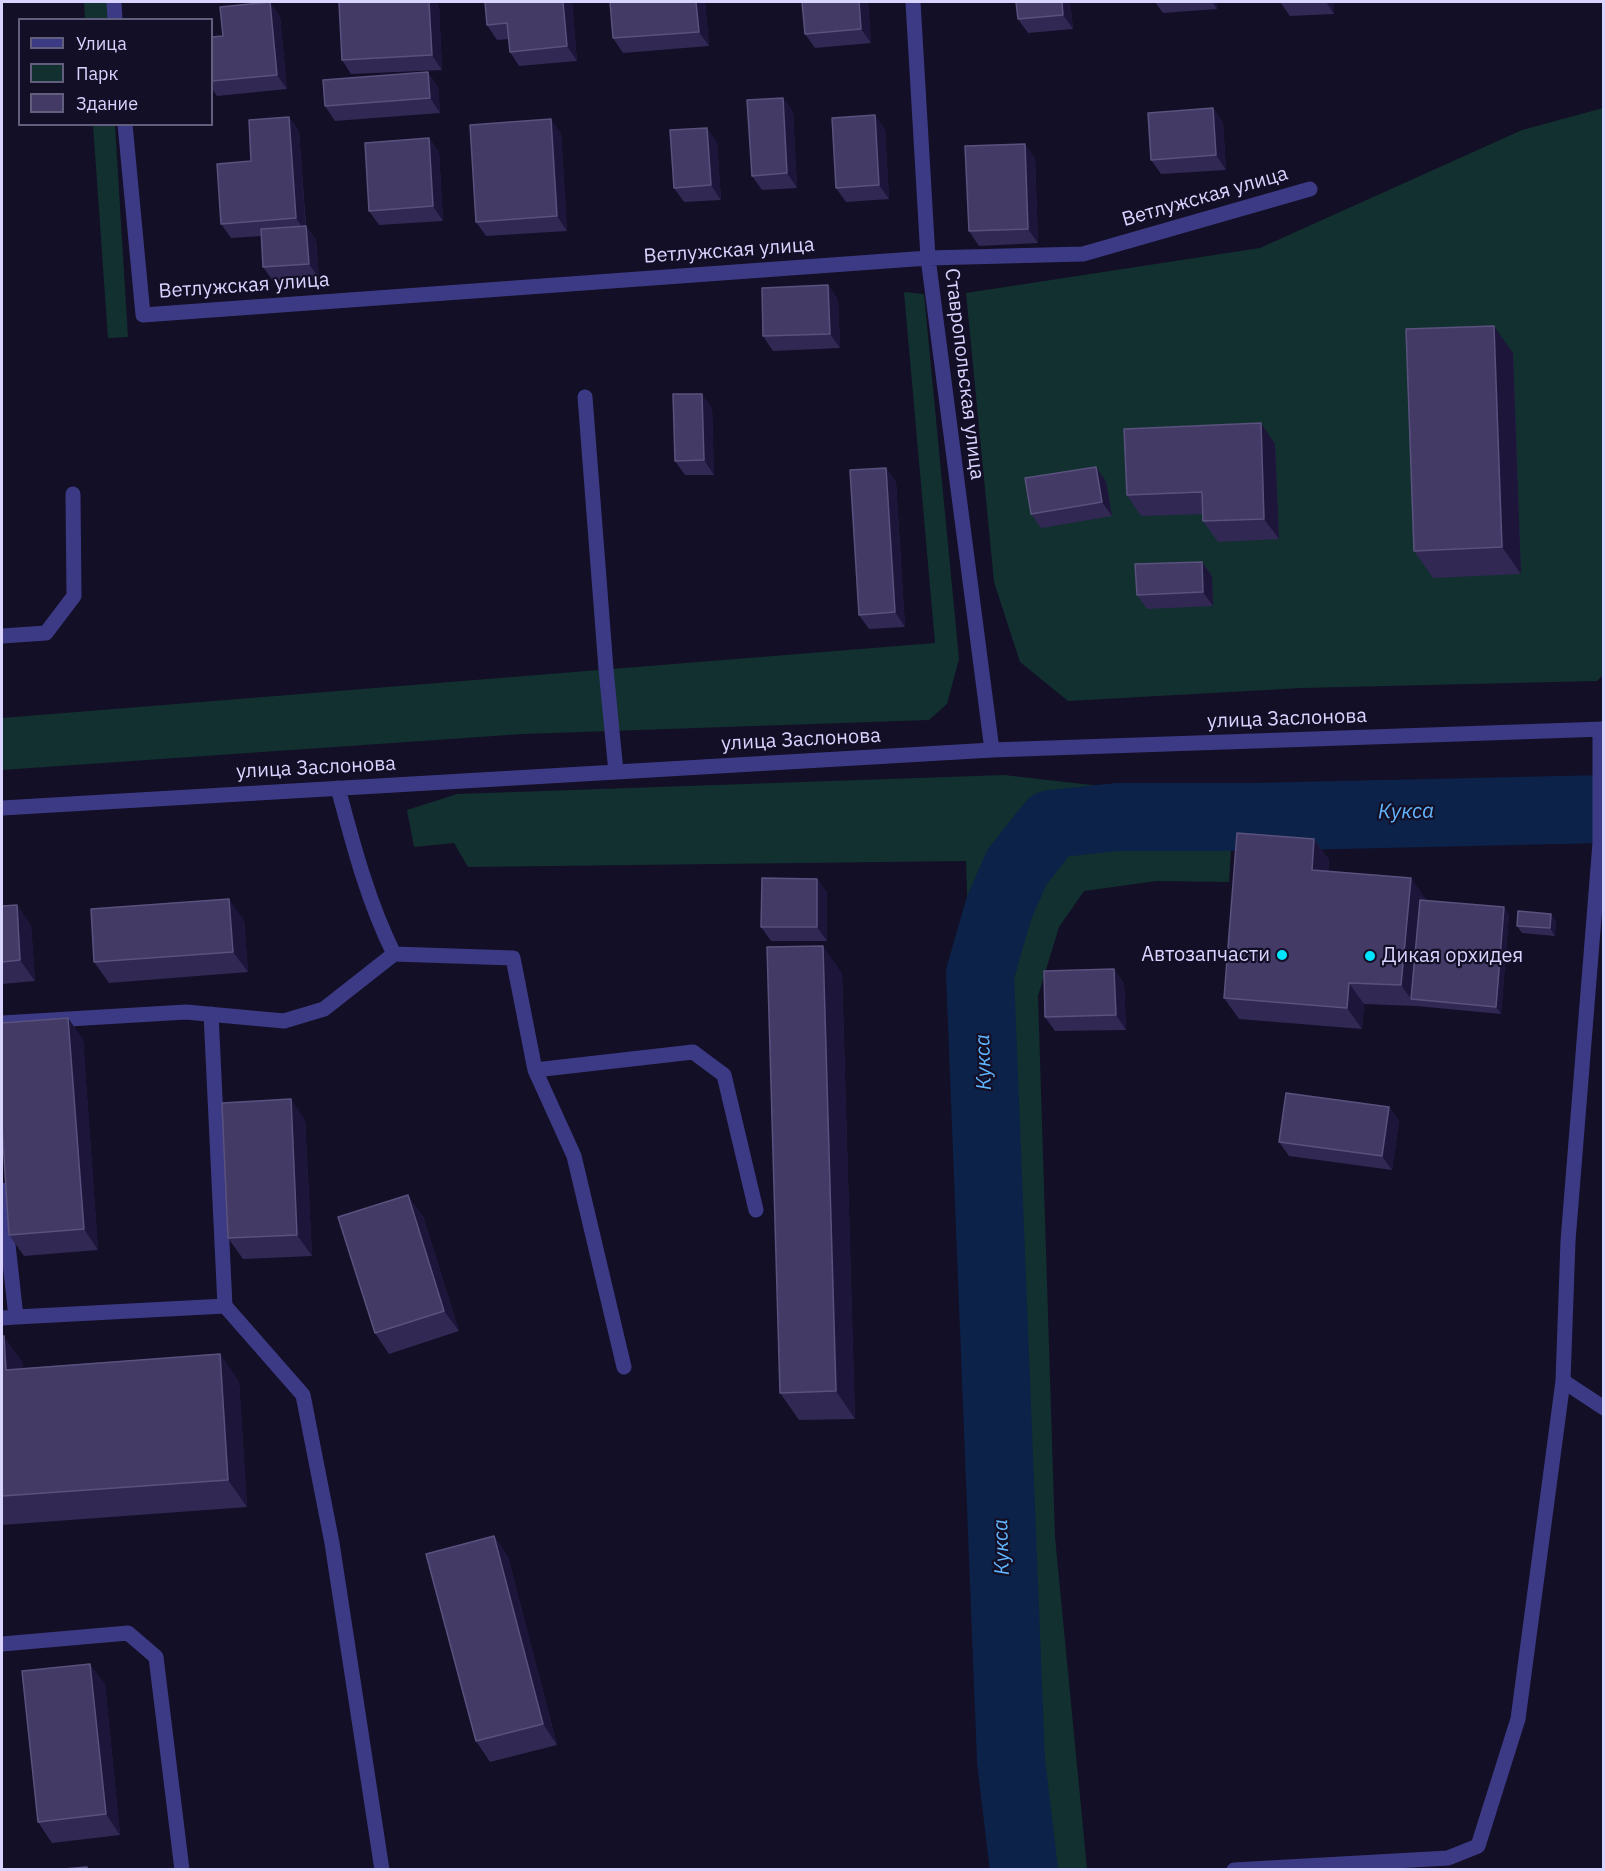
<!DOCTYPE html>
<html>
<head>
<meta charset="utf-8">
<style>
	body { margin:0 }
	#map { position:relative; width:1605px; height:1871px; overflow:hidden; background:#130f26; font-family:"IBM Plex Sans",sans-serif }
	canvas { display:block }
	.frame { position:absolute; inset:0; border:3px solid #d9d4ff; pointer-events:none }
	.legend { position:absolute; left:18px; top:18px; width:195px; height:108px; box-sizing:border-box; background:#130f26; border:2px solid #625e7d; margin:0; padding:8px 10px; list-style:none; font-size:18px; color:#d9d4ff }
	.legend li { display:flex; align-items:center; gap:12px; height:30px }
	.legend b { width:30px; border:2px solid #625e7d }
</style>
</head>
<body>
<div id="map">
<canvas width="1605" height="1871"></canvas>
<div class="frame"></div>
<ul class="legend">
<li><b style="height:8px;background:#3d3a85"></b>Улица</li>
<li><b style="height:16px;background:#12302f"></b>Парк</li>
<li><b style="height:16px;background:#433a66"></b>Здание</li>
</ul>
</div>
<script>
const context = document.querySelector('canvas').getContext('2d');
context.lineJoin = 'round';
function fill(path, color) { context.fillStyle = color; context.fill(path, 'evenodd'); }
function strokePath(path, color, width, dash) { context.strokeStyle = color; context.lineWidth = width; context.lineCap = dash ? 'butt' : 'round'; context.setLineDash(dash || []); context.stroke(path); }
function drawText(font, color, halo, rows, align = 'center') {
  context.font = font + ' "IBM Plex Sans",sans-serif'; context.lineWidth = 4.5; context.setLineDash([]); context.textBaseline = 'middle'; context.strokeStyle = halo; context.fillStyle = color; for (const [text, x, y, turn = 0] of rows) {
    context.save(); context.translate(x, y); context.rotate((+turn || 0) * Math.PI / 180); context.textAlign = isNaN(turn) ? turn : align; if (halo) context.strokeText(text, 0, 0); context.fillText(text, 0, 0); context.restore();
  }
}
fill(new Path2D(`
	M 84,2 L 107,2 L 108,19 L 85,19 Z
	M 1603,108 L 1603,675 L 1597,681 L 1302,688 L 1068,701 L 1020,662 L 994,582 L 966,293 L 1260,248 L 1522,130 Z
	M 93,125 L 115,125 L 128,337 L 108,338 Z
	M 904,292 L 924,294 L 959,659 L 947,704 L 929,720 L 523,734 L 2,770 L 2,718 L 935,643 Z
	M 1004,775 L 1232,801 L 1057,810 L 1021,829 L 969,949 L 966,861 L 468,867 L 454,843 L 414,847 L 407,810 L 457,794 Z
	M 1232,834 L 1229,882 L 1157,881 L 1084,891 L 1059,927 L 1038,996 L 1055,1537 L 1087,1869 L 1040,1869 L 1029,1735 L 1006,1277 L 1000,985 L 1022,894 L 1049,851 L 1107,835 Z`), '#12302f');
strokePath(new Path2D(`
	M 1024,1870 L 1011,1761 L 980,974 L 999,908 L 1017,867 L 1051,824 L 1117,817 L 1251,817 L 1604,809`), '#0c2248', 68);
strokePath(new Path2D(`
	M 114,2 L 115,20
	M 913,2 L 928,258 L 992,750
	M 125,124 L 143,315 L 928,258 L 1083,254 L 1310,189
	M 585,397 L 606,669 L 616,772
	M 2,636 L 46,633 L 74,596 L 73,494
	M 1600,729 L 1600,843 L 1568,1241 L 1563,1381 L 1604,1408
	M 338,788 C 353,844 368,902 394,954
	M 2,808 L 992,750 L 1604,729
	M 211,1014 L 225,1306 L 303,1395 L 332,1543 L 382,1870
	M 2,1023 L 186,1012 L 284,1021 L 324,1009 L 394,954 L 513,958 L 535,1070 L 574,1156 L 624,1367
	M 535,1070 L 693,1052 L 724,1075 L 756,1210
	M 2,1190 L 16,1317 L 2,1318
	M 16,1317 L 225,1306
	M 2,1644 L 128,1633 L 156,1657 L 182,1870
	M 1234,1870 L 1448,1858 L 1478,1846 L 1518,1719 L 1563,1381`), '#3d3a85', 15);
fill(new Path2D(`
	M 270,2 L 280,17 L 287,89 L 217,96 L 212,89 L 212,37 L 223,36 Z
	M 485,2 L 572,2 L 577,61 L 519,66 L 510,52 L 509,39 L 497,40 L 487,25 Z
	M 705,2 L 709,46 L 623,53 L 613,38 Z
	M 868,2 L 871,43 L 815,48 L 805,34 Z
	M 1016,2 L 1070,2 L 1073,29 L 1028,33 L 1018,19 Z
	M 1155,2 L 1216,2 L 1217,9 L 1163,13 Z
	M 1280,2 L 1334,2 L 1334,14 L 1290,16 Z
	M 439,5 L 442,70 L 351,74 L 342,60 Z
	M 438,86 L 440,113 L 335,121 L 325,106 Z
	M 783,98 L 793,112 L 797,188 L 762,190 L 752,176 Z
	M 1213,108 L 1223,123 L 1226,170 L 1161,174 L 1151,160 Z
	M 289,117 L 299,131 L 306,226 L 316,240 L 319,278 L 273,281 L 263,267 L 261,236 L 231,238 L 221,224 Z
	M 885,129 L 889,199 L 846,202 L 836,188 Z
	M 561,133 L 567,231 L 486,236 L 476,222 Z
	M 429,138 L 439,152 L 443,221 L 379,225 L 369,211 Z
	M 717,142 L 721,200 L 684,202 L 674,188 Z
	M 1035,158 L 1038,243 L 979,246 L 969,231 Z
	M 828,285 L 838,300 L 840,348 L 773,351 L 763,336 Z
	M 1513,353 L 1521,574 L 1433,578 L 1414,551 Z
	M 712,408 L 714,475 L 685,475 L 675,461 Z
	M 1275,444 L 1279,539 L 1218,542 L 1203,521 L 1203,514 L 1141,516 L 1127,495 Z
	M 886,468 L 896,482 L 905,627 L 869,629 L 859,615 Z
	M 1106,481 L 1112,516 L 1041,528 L 1031,514 Z
	M 1202,562 L 1212,576 L 1213,606 L 1147,609 L 1137,595 Z
	M 1314,839 L 1329,860 L 1328,871 L 1426,899 L 1425,901 L 1509,914 L 1501,1014 L 1416,1006 L 1364,1004 L 1362,1029 L 1239,1019 L 1224,998 Z
	M 817,879 L 827,893 L 827,941 L 771,941 L 761,927 Z
	M 17,905 L 31,926 L 35,981 L 2,984 L 2,906 Z
	M 244,920 L 248,972 L 109,983 L 94,962 Z
	M 1556,921 L 1555,936 L 1522,933 L 1517,926 Z
	M 1114,969 L 1124,984 L 1126,1030 L 1055,1031 L 1045,1017 Z
	M 842,973 L 855,1419 L 799,1420 L 780,1393 Z
	M 83,1039 L 98,1250 L 24,1256 L 9,1235 Z
	M 1389,1107 L 1399,1121 L 1392,1170 L 1289,1156 L 1279,1142 Z
	M 305,1120 L 312,1256 L 243,1259 L 228,1238 Z
	M 423,1216 L 459,1331 L 389,1354 L 375,1333 Z
	M 2,1336 L 23,1363 L 23,1368 L 220,1354 L 239,1382 L 247,1507 L 2,1525 Z
	M 494,1536 L 508,1557 L 557,1745 L 490,1762 L 476,1741 Z
	M 105,1684 L 120,1835 L 52,1843 L 38,1822 Z`), '#312854');
fill(new Path2D(`
	M 270,2 L 280,17 L 287,89 L 277,75 Z
	M 429,2 L 436,2 L 439,5 L 442,70 L 432,55 Z
	M 563,2 L 572,2 L 577,61 L 567,46 Z
	M 696,2 L 705,2 L 709,46 L 699,32 Z
	M 859,2 L 868,2 L 871,43 L 861,29 Z
	M 1062,2 L 1070,2 L 1073,29 L 1063,15 Z
	M 1212,2 L 1216,2 L 1217,9 Z
	M 1326,2 L 1334,2 L 1334,14 Z
	M 428,72 L 438,86 L 440,113 L 430,98 Z
	M 783,98 L 793,112 L 797,188 L 787,173 Z
	M 1213,108 L 1223,123 L 1226,170 L 1216,155 Z
	M 875,115 L 885,129 L 889,199 L 879,185 Z
	M 289,117 L 299,131 L 306,233 L 296,218 Z
	M 551,119 L 561,133 L 567,231 L 557,216 Z
	M 707,128 L 717,142 L 721,200 L 711,185 Z
	M 429,138 L 439,152 L 443,221 L 433,206 Z
	M 1025,144 L 1035,158 L 1038,243 L 1028,229 Z
	M 306,226 L 316,240 L 319,278 L 309,264 Z
	M 828,285 L 838,300 L 840,348 L 830,334 Z
	M 1494,326 L 1513,353 L 1521,574 L 1502,547 Z
	M 702,394 L 712,408 L 714,475 L 704,460 Z
	M 1261,423 L 1275,444 L 1279,539 L 1264,519 Z
	M 1096,467 L 1106,481 L 1112,516 L 1102,502 Z
	M 886,468 L 896,482 L 905,627 L 895,612 Z
	M 1202,562 L 1212,576 L 1213,606 L 1203,592 Z
	M 1314,839 L 1329,860 L 1326,891 L 1312,870 Z
	M 1411,878 L 1426,899 L 1417,1000 L 1411,999 L 1401,985 Z
	M 817,879 L 827,893 L 827,941 L 817,927 Z
	M 229,899 L 244,920 L 248,972 L 233,952 Z
	M 17,905 L 31,926 L 35,981 L 20,960 Z
	M 1504,907 L 1509,914 L 1501,1014 L 1496,1007 Z
	M 1551,914 L 1556,921 L 1555,936 L 1550,928 Z
	M 823,946 L 842,973 L 855,1419 L 836,1391 Z
	M 1114,969 L 1124,984 L 1126,1030 L 1116,1015 Z
	M 1349,983 L 1364,1004 L 1362,1029 L 1347,1008 Z
	M 68,1018 L 83,1039 L 98,1250 L 84,1229 Z
	M 291,1099 L 305,1120 L 312,1256 L 297,1235 Z
	M 1389,1107 L 1399,1121 L 1392,1170 L 1382,1156 Z
	M 408,1195 L 423,1216 L 459,1331 L 444,1311 Z
	M 4,1336 L 23,1363 L 26,1397 L 6,1370 Z
	M 220,1354 L 239,1382 L 247,1507 L 228,1480 Z
	M 494,1536 L 508,1557 L 557,1745 L 543,1724 Z
	M 90,1664 L 105,1684 L 120,1835 L 106,1814 Z`), '#1d163a');
const building = new Path2D(`
	M 270,2 L 277,75 L 212,81 L 212,37 L 223,36 L 220,7 Z
	M 339,2 L 429,2 L 432,55 L 342,60 Z
	M 485,2 L 563,2 L 567,46 L 510,52 L 507,23 L 487,25 Z
	M 610,2 L 696,2 L 699,32 L 613,38 Z
	M 802,2 L 859,2 L 861,29 L 805,34 Z
	M 1016,2 L 1062,2 L 1063,15 L 1018,19 Z
	M 428,72 L 430,98 L 325,106 L 323,80 Z
	M 783,98 L 787,173 L 752,176 L 747,100 Z
	M 1213,108 L 1216,155 L 1151,160 L 1148,113 Z
	M 875,115 L 879,185 L 836,188 L 832,118 Z
	M 289,117 L 296,218 L 221,224 L 217,164 L 251,161 L 249,120 Z
	M 551,119 L 557,216 L 476,222 L 470,125 Z
	M 707,128 L 711,185 L 674,188 L 670,130 Z
	M 429,138 L 433,206 L 369,211 L 365,143 Z
	M 1025,144 L 1028,229 L 969,231 L 965,146 Z
	M 306,226 L 309,264 L 263,267 L 261,229 Z
	M 828,285 L 830,334 L 763,336 L 762,288 Z
	M 1494,326 L 1502,547 L 1414,551 L 1406,329 Z
	M 673,394 L 702,394 L 704,460 L 675,461 Z
	M 1261,423 L 1264,519 L 1203,521 L 1202,492 L 1127,495 L 1124,429 Z
	M 1096,467 L 1102,502 L 1031,514 L 1025,478 Z
	M 886,468 L 895,612 L 859,615 L 850,470 Z
	M 1202,562 L 1203,592 L 1137,595 L 1135,564 Z
	M 1237,833 L 1314,839 L 1312,870 L 1411,878 L 1401,985 L 1349,983 L 1347,1008 L 1224,998 Z
	M 762,878 L 817,879 L 817,927 L 761,927 Z
	M 229,899 L 233,952 L 94,962 L 91,909 Z
	M 1420,900 L 1504,907 L 1496,1007 L 1411,999 Z
	M 17,905 L 20,960 L 2,962 L 2,906 Z
	M 1518,911 L 1551,914 L 1550,928 L 1517,926 Z
	M 823,946 L 836,1391 L 780,1393 L 767,947 Z
	M 1114,969 L 1116,1015 L 1045,1017 L 1044,971 Z
	M 68,1018 L 84,1229 L 9,1235 L 2,1126 L 2,1023 Z
	M 1286,1093 L 1389,1107 L 1382,1156 L 1279,1142 Z
	M 291,1099 L 297,1235 L 228,1238 L 222,1103 Z
	M 408,1195 L 444,1311 L 375,1333 L 338,1217 Z
	M 2,1336 L 4,1336 L 6,1370 L 220,1354 L 228,1480 L 2,1496 Z
	M 494,1536 L 543,1724 L 476,1741 L 426,1554 Z
	M 90,1664 L 106,1814 L 38,1822 L 22,1671 Z
	M 87,1867 L 87,1869 L 64,1869 Z`);
fill(building, '#433a66');
strokePath(building, '#5a527e', 1.5);
for (const [x, y, r, color] of [
	[1282,955,6,"#00e5ff"],
	[1370,956,6,"#00e5ff"]
]) { const dot = new Path2D(); dot.arc(x, y, r, 0, 2 * Math.PI); context.fillStyle = color; context.fill(dot); strokePath(dot, '#130f26', 2); }
drawText('20px', '#d9d4ff', '#130f26', [
	["Ветлужская улица",1205,197,-16],
	["Ветлужская улица",729,251,-4],
	["Ветлужская улица",244,286,-4],
	["Ставропольская улица",964,374,83],
	["улица Заслонова",1287,719,-2],
	["улица Заслонова",801,740,-3],
	["улица Заслонова",316,768,-3]
]);
drawText('20px', '#d9d4ff', '#130f26', [
	["Автозапчасти",1270,955],
	["Дикая орхидея",1382,956,"left"]
], 'right');
drawText('italic 21px', '#62b6ff', '#130f26', [
	["Кукса",1406,812,-1],
	["Кукса",984,1062,-92],
	["Кукса",1002,1547,-92]
]);
</script>
</body>
</html>
